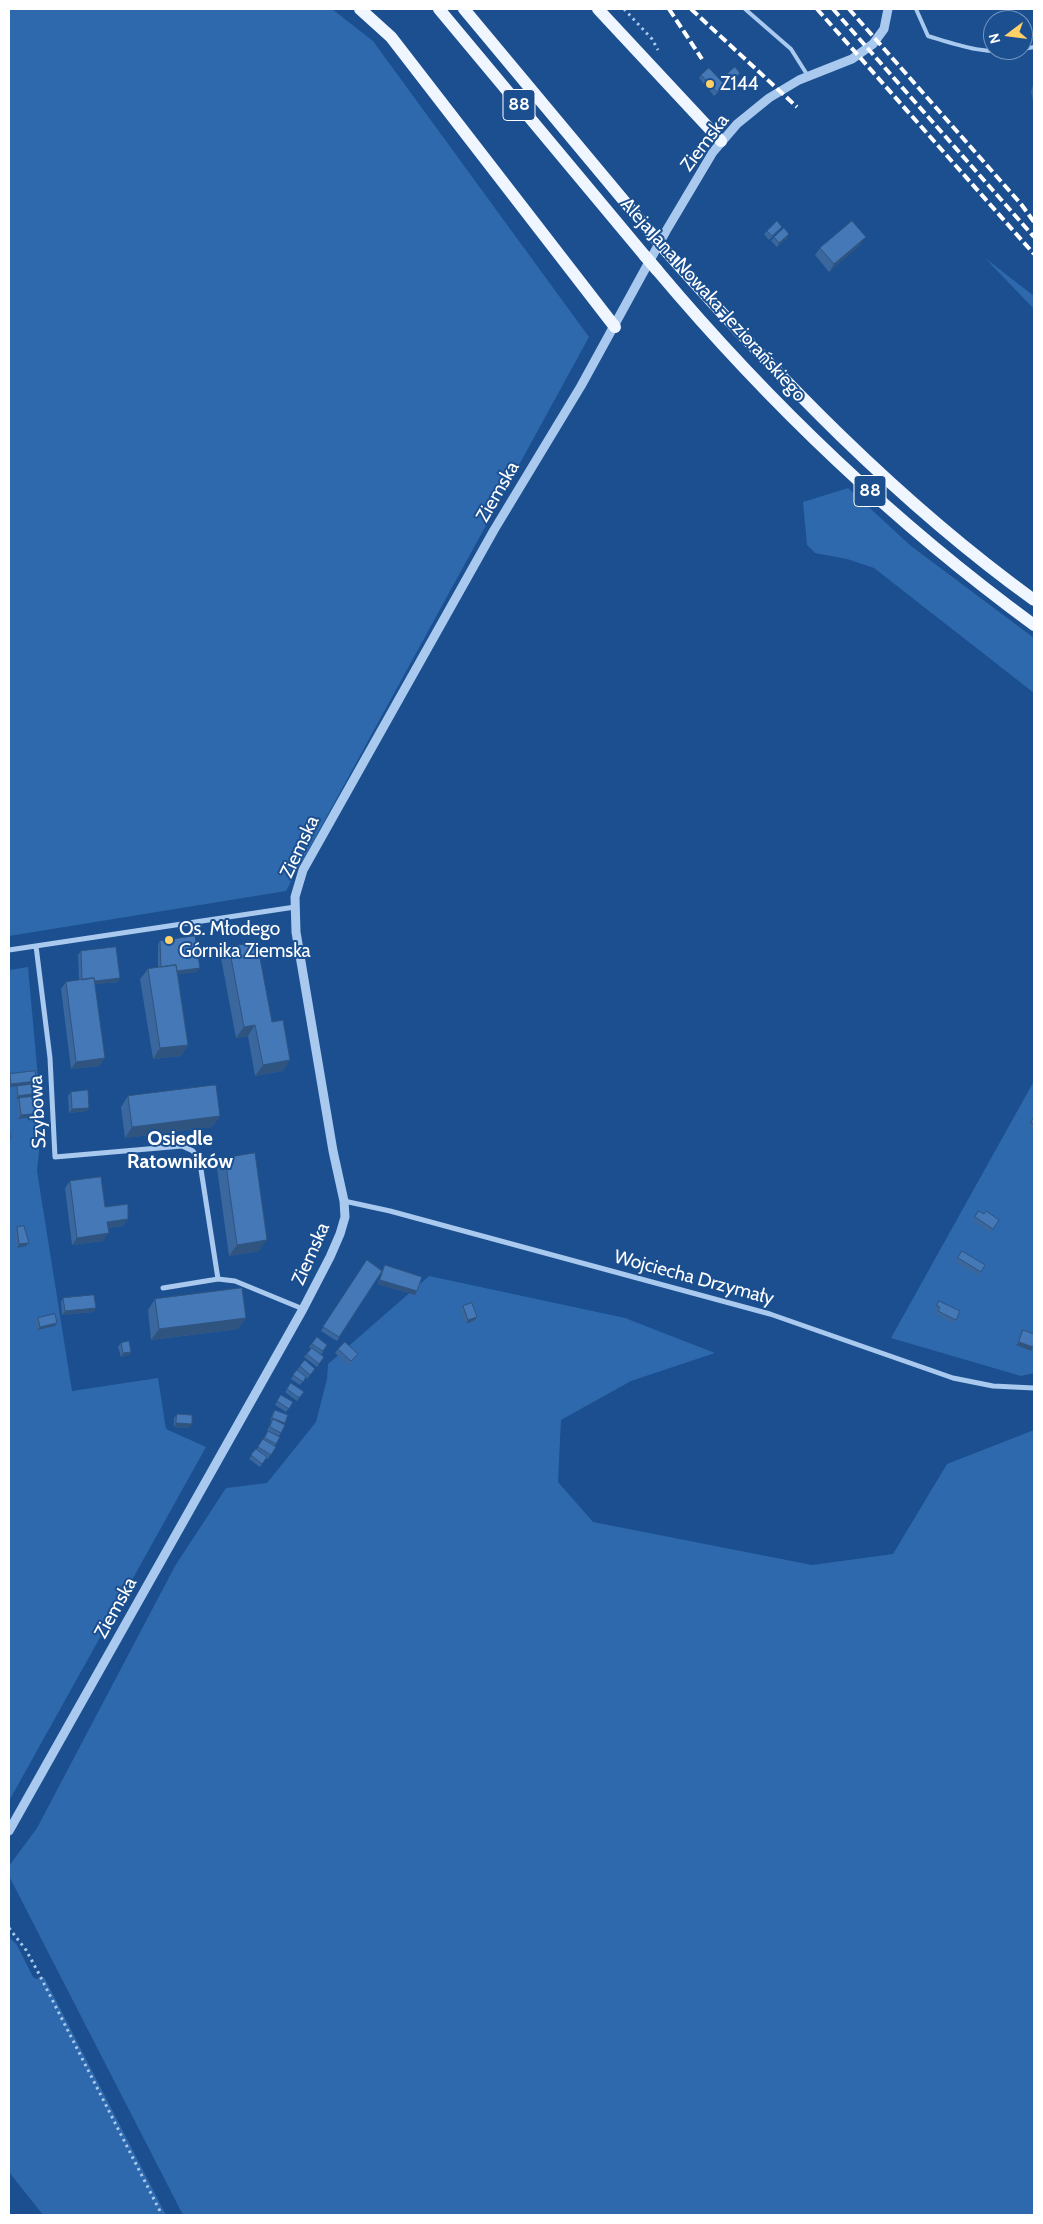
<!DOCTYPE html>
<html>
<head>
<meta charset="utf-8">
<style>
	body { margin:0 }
	#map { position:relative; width:1043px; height:2224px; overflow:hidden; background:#1b4f8f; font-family:Cabin,sans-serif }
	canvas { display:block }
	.frame { position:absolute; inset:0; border:10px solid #fff; pointer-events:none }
	.north { position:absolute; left:983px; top:10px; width:50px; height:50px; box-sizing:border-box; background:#1b4f8f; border:1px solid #7695bc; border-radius:50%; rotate:255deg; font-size:14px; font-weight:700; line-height:20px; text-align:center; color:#fff }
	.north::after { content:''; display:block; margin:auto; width:18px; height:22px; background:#ffd166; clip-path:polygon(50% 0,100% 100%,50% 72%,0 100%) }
</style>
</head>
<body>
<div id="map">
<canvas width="1043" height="2224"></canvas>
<div class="frame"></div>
<div class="north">N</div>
</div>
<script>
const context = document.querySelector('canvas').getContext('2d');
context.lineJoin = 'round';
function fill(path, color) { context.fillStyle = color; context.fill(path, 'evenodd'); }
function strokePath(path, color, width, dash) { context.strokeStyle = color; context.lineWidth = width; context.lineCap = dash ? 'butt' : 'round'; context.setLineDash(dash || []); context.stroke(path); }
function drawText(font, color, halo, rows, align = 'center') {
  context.font = font + ' Cabin,sans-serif'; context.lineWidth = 4; context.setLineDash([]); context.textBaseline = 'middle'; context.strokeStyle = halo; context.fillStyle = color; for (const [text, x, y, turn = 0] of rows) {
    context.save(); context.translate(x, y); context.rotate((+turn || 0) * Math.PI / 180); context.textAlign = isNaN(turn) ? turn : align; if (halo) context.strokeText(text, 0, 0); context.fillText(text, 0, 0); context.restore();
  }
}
fill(new Path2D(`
	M 9,9 L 332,9 L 373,41 L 589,337 L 286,891 L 9,936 Z
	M 985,258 L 1034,296 L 1034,309 Z
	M 848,488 L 911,546 L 1034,638 L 1034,693 L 874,568 L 847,559 L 815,553 L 807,545 L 803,502 Z
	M 28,967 L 42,1122 L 37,1171 L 72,1391 L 158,1378 L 166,1429 L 206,1447 L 9,1801 L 9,970 Z
	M 1034,1081 L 1034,1373 L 1021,1376 L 891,1338 Z
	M 429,1276 L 625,1318 L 715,1353 L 631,1381 L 561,1420 L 558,1482 L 593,1522 L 812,1565 L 893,1554 L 947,1464 L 1034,1430 L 1034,2215 L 183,2215 L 9,1876 L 9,1866 L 37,1828 L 175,1566 L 226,1488 L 267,1483 L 316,1422 L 327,1379 L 328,1364 Z
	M 9,1937 L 17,1945 L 33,1977 L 36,1979 L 44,1977 L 166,2215 L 43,2215 L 9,2172 Z`), '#2e69ad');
strokePath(new Path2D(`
	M 624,9 L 652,39 L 658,50
	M 9,1928 L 26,1950 L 38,1972 L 162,2215`), '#a9c9ee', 3, [2.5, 4]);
strokePath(new Path2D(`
	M 745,9 L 791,49 L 808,76
	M 916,9 L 928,36 C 958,45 985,55 1016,50
	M 1023,49 L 1034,47`), '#a9c9ee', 4);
strokePath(new Path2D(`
	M 36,946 L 50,1058 L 55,1157 L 182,1146 L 193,1151 L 200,1163 L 218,1279 L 235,1281 L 303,1309
	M 9,950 L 295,907
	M 344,1201 L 390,1211 L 770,1314 L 953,1378 L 993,1386 L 1034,1388
	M 163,1288 L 218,1279`), '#a9c9ee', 5);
strokePath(new Path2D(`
	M 9,1831 L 303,1309 L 330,1257 L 340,1234 L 345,1217 L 344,1201 L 333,1151 L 296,932 L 295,897 L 303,870 L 494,530 L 581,386 L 666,231 L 713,152 L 737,124 L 769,98 L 799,80 L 852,59 L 873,44 L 884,29 L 888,9`), '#a9c9ee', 9);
strokePath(new Path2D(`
	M 360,9 L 391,37 L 615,327
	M 439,9 L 645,256
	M 464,9 L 655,238
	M 598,9 L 721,141
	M 667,252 C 779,378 897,501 1034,600
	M 657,270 C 768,402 895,523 1034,625`), '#f0f6ff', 12);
strokePath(new Path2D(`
	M 669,9 L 702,59
	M 691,9 L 797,107
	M 817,9 L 1034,254
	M 833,9 L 1034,237
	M 849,9 L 1021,204 L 1034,222`), '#fff', 4, [9, 4]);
strokePath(new Path2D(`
	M 655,238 L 667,252
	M 645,256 L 657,270`), '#f0f6ff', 12);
fill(new Path2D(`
	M 740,73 L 737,77 L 728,84 L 723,78 L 726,75 Z
	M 701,75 L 725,85 L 722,89 L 714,96 L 699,78 Z
	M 1034,81 L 1034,106 L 1031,92 Z
	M 782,227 L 769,240 L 764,234 L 767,231 Z
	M 774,237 L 787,238 L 777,247 L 771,241 Z
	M 861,244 L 829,272 L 815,255 L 820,248 Z
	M 160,941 L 197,972 L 178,974 L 188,1045 L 181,1056 L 153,1059 L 140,979 L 148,969 L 158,967 L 158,944 Z
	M 229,947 L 272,1022 L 283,1071 L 255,1076 L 248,1036 L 236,1038 L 221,958 Z
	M 81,951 L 118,982 L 95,984 L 100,1066 L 71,1069 L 61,989 L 66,982 L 79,980 L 78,955 Z
	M 10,1074 L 34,1084 L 38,1093 L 36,1097 L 41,1113 L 38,1116 L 18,1119 L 17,1102 L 19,1099 L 16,1099 L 15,1090 L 17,1086 L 9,1087 L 9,1076 Z
	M 71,1092 L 89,1108 L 87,1111 L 69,1113 L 68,1096 Z
	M 128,1096 L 220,1116 L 212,1127 L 125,1138 L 121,1107 Z
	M 1034,1116 L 1034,1129 L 1028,1126 Z
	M 225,1158 L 259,1251 L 229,1256 L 217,1168 Z
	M 70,1181 L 105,1207 L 123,1226 L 108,1228 L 103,1241 L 72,1245 L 65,1188 Z
	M 979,1211 L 984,1214 L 999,1220 L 990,1233 L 973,1221 Z
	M 17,1227 L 26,1246 L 17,1248 L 14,1231 Z
	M 962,1251 L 985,1265 L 978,1276 L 955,1262 Z
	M 367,1260 L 382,1271 L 385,1265 L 417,1291 L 415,1295 L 378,1284 L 382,1271 L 337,1341 L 321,1331 Z
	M 63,1298 L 96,1308 L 93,1312 L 62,1315 L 61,1302 Z
	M 155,1299 L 246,1318 L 238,1329 L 151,1340 L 148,1310 Z
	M 939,1301 L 956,1320 L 953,1323 L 935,1314 L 937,1311 L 934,1309 Z
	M 463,1306 L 475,1320 L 466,1324 L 460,1310 Z
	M 38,1318 L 57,1323 L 55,1326 L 37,1330 L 35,1321 Z
	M 1023,1330 L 1033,1347 L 1031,1351 L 1016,1345 L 1021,1334 Z
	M 317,1337 L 327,1345 L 321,1355 L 324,1357 L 317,1367 L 304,1357 L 311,1349 L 309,1347 Z
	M 121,1343 L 131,1352 L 129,1355 L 121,1357 L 118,1347 Z
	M 338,1349 L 358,1354 L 348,1365 L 335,1353 Z
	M 305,1360 L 315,1369 L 307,1379 L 306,1377 L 300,1385 L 291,1379 L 297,1370 L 304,1375 L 297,1370 Z
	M 291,1383 L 304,1392 L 297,1401 L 285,1392 Z
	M 281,1395 L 293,1402 L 286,1412 L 275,1405 Z
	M 275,1410 L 284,1424 L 281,1433 L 279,1436 L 267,1431 L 271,1422 L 270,1421 L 272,1414 Z
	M 177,1414 L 192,1424 L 189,1428 L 174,1427 L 174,1418 Z
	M 268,1431 L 276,1444 L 268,1459 L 266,1458 L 260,1467 L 249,1459 L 256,1449 L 257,1449 Z`), '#3a679d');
fill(new Path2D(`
	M 789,234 L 787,238 L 777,247 L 779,243 Z
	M 866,237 L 861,244 L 829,272 L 834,264 Z
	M 200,968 L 197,972 L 158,977 L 161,973 Z
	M 120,978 L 118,982 L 79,986 L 82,983 Z
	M 255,1025 L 248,1036 L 236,1038 L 244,1027 Z
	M 188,1045 L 181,1056 L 153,1059 L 160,1048 Z
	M 105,1058 L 100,1066 L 71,1069 L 76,1062 Z
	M 290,1060 L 283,1071 L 255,1076 L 263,1065 Z
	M 37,1081 L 34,1085 L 9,1087 L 11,1084 Z
	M 38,1093 L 35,1097 L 16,1099 L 18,1096 Z
	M 89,1108 L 87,1111 L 69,1113 L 72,1109 Z
	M 41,1113 L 38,1116 L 18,1119 L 21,1115 Z
	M 220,1116 L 212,1127 L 125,1138 L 132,1127 Z
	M 128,1219 L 123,1226 L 102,1229 L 107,1222 Z
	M 109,1233 L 103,1241 L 72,1245 L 77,1238 Z
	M 267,1240 L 259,1251 L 229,1256 L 237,1245 Z
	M 29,1243 L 26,1246 L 17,1248 L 19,1244 Z
	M 380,1280 L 417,1291 L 415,1295 L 378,1284 Z
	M 96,1308 L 93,1312 L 62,1315 L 65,1311 Z
	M 477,1317 L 475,1320 L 466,1324 L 468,1320 Z
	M 246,1318 L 238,1329 L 151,1340 L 159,1329 Z
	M 57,1323 L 55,1326 L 37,1330 L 40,1327 Z
	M 1019,1342 L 1033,1347 L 1031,1351 L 1016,1345 Z
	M 131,1352 L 129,1355 L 121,1357 L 123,1353 Z
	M 272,1418 L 285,1423 L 282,1426 L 273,1419 L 271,1422 L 270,1421 Z
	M 176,1423 L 192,1424 L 189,1428 L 174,1427 Z`), '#305480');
const building = new Path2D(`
	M 735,67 L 740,73 L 731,81 L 726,75 Z
	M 709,68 L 725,85 L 717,92 L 701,75 Z
	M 777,221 L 782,227 L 772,236 L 767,231 Z
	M 852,221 L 866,237 L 834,264 L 820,248 Z
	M 784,228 L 789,234 L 779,243 L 774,237 Z
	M 195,936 L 200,968 L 177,971 L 176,965 L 161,967 L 160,941 Z
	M 257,942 L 272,1022 L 283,1020 L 290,1060 L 263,1065 L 255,1025 L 244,1027 L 229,947 Z
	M 116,947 L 120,978 L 95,981 L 94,978 L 82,980 L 81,951 Z
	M 176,965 L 188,1045 L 160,1048 L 148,969 Z
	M 94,978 L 105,1058 L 76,1062 L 66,982 Z
	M 35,1071 L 37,1081 L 11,1084 L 10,1074 Z
	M 37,1084 L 38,1093 L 18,1096 L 17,1086 Z
	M 216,1085 L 220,1116 L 132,1127 L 128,1096 Z
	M 88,1090 L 89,1108 L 72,1109 L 71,1092 Z
	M 39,1096 L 41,1113 L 21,1115 L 19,1098 Z
	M 1034,1117 L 1034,1124 L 1031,1123 Z
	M 9,1130 L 11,1138 L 9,1138 Z
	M 255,1153 L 267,1240 L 237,1245 L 225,1158 Z
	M 101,1177 L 105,1207 L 128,1204 L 128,1219 L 107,1222 L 109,1233 L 77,1238 L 70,1181 Z
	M 979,1211 L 984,1214 L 986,1211 L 999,1220 L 993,1229 L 975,1217 Z
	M 24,1226 L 29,1243 L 19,1244 L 17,1227 Z
	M 962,1251 L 985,1265 L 981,1272 L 958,1258 Z
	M 367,1260 L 382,1271 L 339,1337 L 323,1327 Z
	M 385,1265 L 422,1277 L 417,1291 L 380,1280 Z
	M 242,1288 L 246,1318 L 159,1329 L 155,1299 Z
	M 94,1295 L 96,1308 L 65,1311 L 63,1298 Z
	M 939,1301 L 960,1311 L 956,1320 L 938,1311 L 940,1307 L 937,1306 Z
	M 472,1303 L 477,1317 L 468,1320 L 463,1306 Z
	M 55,1314 L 57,1323 L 40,1327 L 38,1318 Z
	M 1023,1330 L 1034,1334 L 1034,1345 L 1033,1347 L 1019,1342 Z
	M 317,1337 L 327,1345 L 323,1351 L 312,1344 Z
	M 129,1341 L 131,1352 L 123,1353 L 121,1343 Z
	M 345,1342 L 358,1354 L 351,1361 L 338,1349 Z
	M 312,1348 L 324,1357 L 319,1364 L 307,1354 Z
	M 305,1360 L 315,1369 L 310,1375 L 300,1366 Z
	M 297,1370 L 306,1377 L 303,1382 L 293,1375 Z
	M 291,1383 L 304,1392 L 299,1398 L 287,1389 Z
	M 281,1395 L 293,1402 L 289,1409 L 277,1401 Z
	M 275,1410 L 288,1415 L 285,1423 L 272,1418 Z
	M 177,1414 L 192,1415 L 192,1424 L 176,1423 Z
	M 273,1419 L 285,1425 L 281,1433 L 270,1427 Z
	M 268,1431 L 280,1437 L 276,1444 L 265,1438 Z
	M 263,1439 L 276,1447 L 271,1455 L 258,1447 Z
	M 256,1449 L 267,1457 L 262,1464 L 251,1455 Z`);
fill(building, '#4478b7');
strokePath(building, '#305480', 1);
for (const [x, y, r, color] of [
	[710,84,5,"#ffd166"],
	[169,940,5,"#ffd166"]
]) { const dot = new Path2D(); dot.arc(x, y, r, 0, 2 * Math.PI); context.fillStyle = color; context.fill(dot); strokePath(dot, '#1b4f8f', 2); }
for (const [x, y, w] of [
	[519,105,32],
	[870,491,32]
]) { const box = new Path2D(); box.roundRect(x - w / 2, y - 15.5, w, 31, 4); context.fillStyle = '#1b4f8f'; context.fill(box); strokePath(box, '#fff', 1); }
drawText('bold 18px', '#fff', null, [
	["88",519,105],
	["88",870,491]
]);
drawText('19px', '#fff', '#1b4f8f', [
	["Z144",720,84],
	["Os. Młodego",179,929],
	["Górnika Ziemska",179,951]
], 'left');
drawText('19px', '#fff', '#1b4f8f', [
	["Ziemska",705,143,-53],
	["Aleja Jana Nowaka-Jeziorańskiego",713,300,48],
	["Ziemska",498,492,-60],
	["Ziemska",300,847,-65],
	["Szybowa",38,1112,-93],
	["Ziemska",311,1254,-66],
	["Wojciecha Drzymały",694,1278,15],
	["Ziemska",116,1608,-61]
]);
drawText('bold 20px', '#fff', '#1b4f8f', [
	["Osiedle",180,1139],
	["Ratowników",180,1162]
]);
</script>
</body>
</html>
